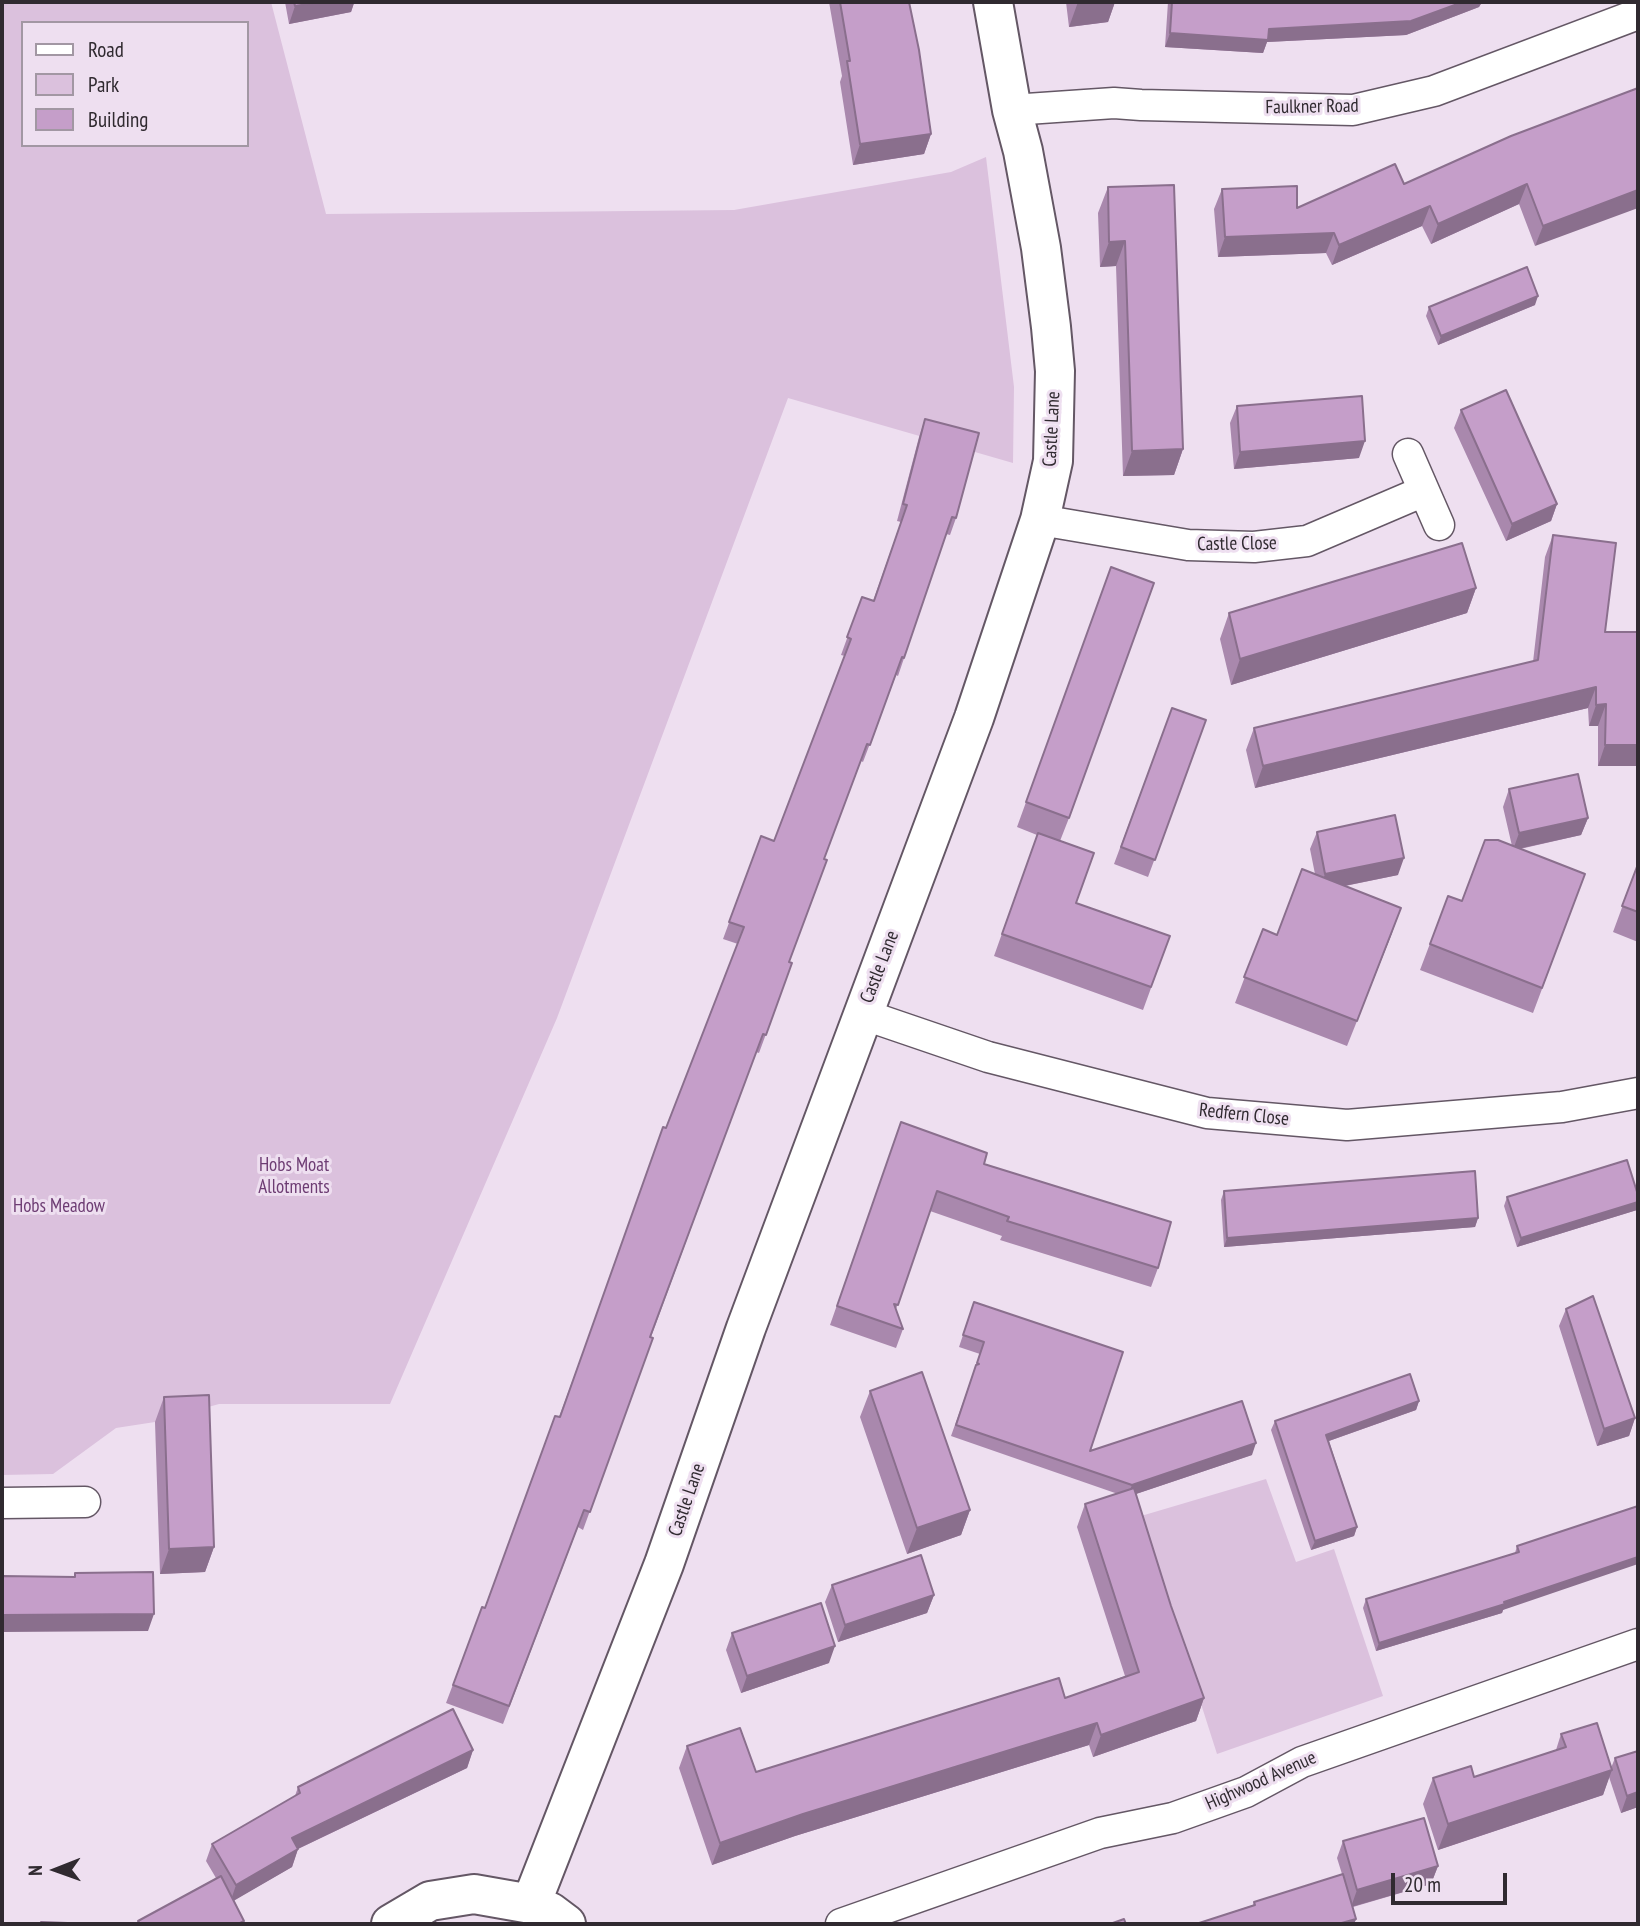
<!DOCTYPE html>
<html>
<head>
<meta charset="utf-8">
<style>
	body { margin:0 }
	#map { position:relative; width:1640px; height:1926px; overflow:hidden; background:#eedff0; font-family:"PT Sans Narrow",sans-serif }
	canvas { display:block }
	.frame { position:absolute; inset:0; border:4px solid #302a30; pointer-events:none }
	.legend { position:absolute; left:21px; top:21px; width:228px; height:126px; box-sizing:border-box; background:#eedff0; border:2px solid #a297a3; margin:0; padding:9px 12px; list-style:none; font-size:21px; color:#302a30 }
	.legend li { display:flex; align-items:center; gap:14px; height:35px }
	.legend b { width:35px; border:2px solid #a297a3 }
	.north { position:absolute; left:21px; top:1835px; width:70px; height:70px; -webkit-text-stroke:5px #eedff0; paint-order:stroke; rotate:269deg; font-size:19px; font-weight:700; line-height:28px; text-align:center; color:#302a30 }
	.north::after { content:''; display:block; margin:auto; width:24px; height:32px; background:#302a30; clip-path:polygon(50% 0,100% 100%,50% 72%,0 100%) }
	.scale { position:absolute; left:1391px; top:1873px; width:116px; height:32px; box-sizing:border-box; border:4px solid #302a30; border-top:0; padding-left:9px; font-size:21px; line-height:24px; white-space:nowrap; color:#302a30; -webkit-text-stroke:5px #eedff0; paint-order:stroke }
</style>
</head>
<body>
<div id="map">
<canvas width="1640" height="1926"></canvas>
<div class="frame"></div>
<ul class="legend">
<li><b style="height:9px;background:#fff"></b>Road</li>
<li><b style="height:19px;background:#dbc1dd"></b>Park</li>
<li><b style="height:19px;background:#c59ec9"></b>Building</li>
</ul>
<div class="north">N</div>
<div class="scale">20 m</div>
</div>
<script>
const context = document.querySelector('canvas').getContext('2d');
context.lineJoin = 'round';
function fill(path, color) { context.fillStyle = color; context.fill(path, 'evenodd'); }
function strokePath(path, color, width, dash) { context.strokeStyle = color; context.lineWidth = width; context.lineCap = dash ? 'butt' : 'round'; context.setLineDash(dash || []); context.stroke(path); }
function drawText(font, color, halo, rows, align = 'center') {
  context.font = font + ' "PT Sans Narrow",sans-serif'; context.lineWidth = 6; context.setLineDash([]); context.textBaseline = 'middle'; context.strokeStyle = halo; context.fillStyle = color; for (const [text, x, y, turn = 0] of rows) {
    context.save(); context.translate(x, y); context.rotate((+turn || 0) * Math.PI / 180); context.textAlign = isNaN(turn) ? turn : align; if (halo) context.strokeText(text, 0, 0); context.fillText(text, 0, 0); context.restore();
  }
}
fill(new Path2D(`
	M 2,2 L 271,2 L 326,214 L 734,210 L 951,172 L 986,157 L 1014,387 L 1013,463 L 788,398 L 557,1018 L 390,1404 L 219,1404 L 155,1422 L 116,1428 L 53,1474 L 2,1475 ZM 23,23 L 247,23 L 247,145 L 23,145 Z
	M 1266,1479 L 1296,1562 L 1334,1549 L 1383,1696 L 1217,1754 L 1141,1516 Z`), '#dbc1dd');
const minor = new Path2D(`
	M 1012,110 L 1114,103 L 1141,105 L 1353,110 L 1434,91 L 1638,14
	M 1408,454 L 1439,525
	M 1040,520 L 1188,545 L 1254,547 L 1307,541 L 1424,491
	M 862,1014 L 988,1057 L 1207,1113 L 1347,1125 L 1562,1107 L 1638,1093
	M 2,1503 L 85,1502
	M 841,1924 L 1100,1833 L 1173,1818 L 1246,1792 L 1302,1762 L 1638,1644`);
const tertiary = new Path2D(`
	M 531,1904 L 664,1564 L 746,1328 L 974,718 L 1040,520 L 1053,461 L 1055,371 L 1051,327 L 1041,248 L 1023,151 L 1012,110 L 993,2
	M 391,1924 L 430,1901 L 474,1894 L 531,1904 L 550,1912 L 566,1924`);
strokePath(minor, '#645765', 33);
strokePath(tertiary, '#645765', 42);
strokePath(minor, '#fff', 30);
strokePath(tertiary, '#fff', 38);
fill(new Path2D(`
	M 285,2 L 362,2 L 354,3 L 351,12 L 289,24 Z
	M 829,2 L 909,2 L 931,134 L 924,154 L 853,165 L 840,82 L 842,76 Z
	M 1066,2 L 1115,2 L 1108,22 L 1069,27 Z
	M 1168,2 L 1482,2 L 1479,7 L 1406,35 L 1267,42 L 1263,53 L 1165,47 Z
	M 1638,88 L 1535,246 L 1519,204 L 1431,244 L 1422,226 L 1332,265 L 1326,253 L 1218,257 L 1214,209 L 1222,189 L 1297,208 L 1404,184 Z
	M 1174,185 L 1183,449 L 1174,475 L 1123,476 L 1116,266 L 1100,267 L 1098,213 L 1108,187 Z
	M 1535,305 L 1438,345 L 1426,316 L 1429,307 Z
	M 1237,406 L 1359,458 L 1234,469 L 1230,423 Z
	M 1461,410 L 1557,504 L 1551,521 L 1506,541 L 1454,428 Z
	M 925,419 L 956,518 L 950,535 L 946,534 L 898,676 L 896,675 L 863,762 L 861,761 L 824,859 L 789,962 L 792,963 L 759,1053 L 756,1052 L 651,1337 L 653,1338 L 583,1530 L 578,1527 L 503,1724 L 446,1703 L 482,1607 L 485,1608 L 559,1417 L 666,1128 L 738,944 L 723,939 L 761,836 L 774,841 L 845,656 L 841,655 L 862,597 L 873,601 L 901,522 L 897,521 L 919,437 Z
	M 1553,535 L 1605,632 L 1638,632 L 1638,766 L 1598,766 L 1598,726 L 1589,726 L 1588,708 L 1255,788 L 1246,750 L 1254,728 L 1533,662 L 1545,557 Z
	M 1111,567 L 1069,818 L 1060,841 L 1076,903 L 1170,936 L 1143,1010 L 994,956 L 1037,835 L 1017,827 Z
	M 1476,588 L 1467,613 L 1231,685 L 1220,639 L 1229,613 Z
	M 1172,708 L 1206,720 L 1148,877 L 1114,864 Z
	M 1509,789 L 1588,818 L 1581,835 L 1520,849 L 1585,874 L 1533,1013 L 1420,970 L 1448,896 L 1462,901 L 1512,846 L 1503,807 Z
	M 1317,832 L 1398,875 L 1345,886 L 1392,933 L 1347,1046 L 1235,1003 L 1263,929 L 1277,935 L 1315,874 L 1310,849 Z
	M 1638,864 L 1638,942 L 1613,932 Z
	M 901,1122 L 1158,1268 L 1151,1287 L 1000,1240 L 1002,1236 L 930,1211 L 896,1309 L 903,1329 L 896,1348 L 830,1325 Z
	M 1224,1191 L 1478,1218 L 1475,1227 L 1224,1247 L 1221,1200 Z
	M 1507,1197 L 1637,1210 L 1517,1247 L 1504,1206 Z
	M 974,1302 L 1090,1451 L 1252,1455 L 1136,1494 L 1171,1606 L 1204,1698 L 1196,1721 L 1093,1757 L 1089,1745 L 795,1836 L 712,1865 L 679,1768 L 687,1746 L 756,1772 L 1065,1698 L 1125,1676 L 1077,1527 L 1085,1504 L 1118,1494 L 951,1436 L 980,1354 L 959,1347 Z
	M 1566,1309 L 1635,1418 L 1629,1436 L 1597,1446 L 1559,1326 Z
	M 870,1391 L 970,1510 L 961,1535 L 907,1554 L 860,1417 Z
	M 164,1397 L 214,1547 L 205,1572 L 160,1574 L 155,1422 Z
	M 1419,1401 L 1416,1410 L 1329,1441 L 1357,1527 L 1354,1536 L 1311,1550 L 1271,1430 L 1275,1421 Z
	M 1638,1506 L 1503,1610 L 1502,1613 L 1376,1651 L 1363,1608 L 1366,1599 L 1515,1553 L 1517,1546 Z
	M 832,1585 L 934,1595 L 927,1613 L 838,1642 L 825,1602 Z
	M 732,1633 L 829,1663 L 741,1693 L 726,1650 Z
	M 1561,1734 L 1611,1768 L 1615,1758 L 1638,1751 L 1638,1807 L 1621,1813 L 1609,1777 L 1603,1795 L 1438,1850 L 1423,1804 L 1433,1778 L 1474,1777 L 1556,1750 Z
	M 473,1750 L 467,1768 L 298,1849 L 292,1867 L 234,1900 L 244,1921 L 243,1924 L 136,1924 L 138,1921 L 216,1878 L 206,1861 L 212,1844 L 295,1796 L 298,1787 Z
	M 1343,1841 L 1438,1866 L 1431,1884 L 1353,1907 L 1356,1919 L 1354,1924 L 1196,1924 L 1253,1905 L 1254,1902 L 1342,1874 L 1337,1858 Z`), '#a988ad');
fill(new Path2D(`
	M 320,2 L 362,2 L 354,3 L 351,12 L 289,24 L 295,6 Z
	M 1078,2 L 1115,2 L 1108,22 L 1069,27 Z
	M 1463,2 L 1482,2 L 1479,7 L 1406,35 L 1267,42 L 1263,53 L 1165,47 L 1170,33 L 1269,29 Z
	M 931,134 L 924,154 L 853,165 L 860,144 Z
	M 1527,184 L 1519,204 L 1431,244 L 1438,224 Z
	M 1638,190 L 1638,208 L 1535,246 L 1543,226 Z
	M 1430,206 L 1422,226 L 1332,265 L 1339,245 Z
	M 1334,233 L 1326,253 L 1218,257 L 1225,237 Z
	M 1125,241 L 1116,266 L 1100,267 L 1109,242 Z
	M 1538,296 L 1535,305 L 1438,345 L 1441,336 Z
	M 1365,441 L 1359,458 L 1234,469 L 1240,452 Z
	M 1183,449 L 1174,475 L 1123,476 L 1132,451 Z
	M 1557,504 L 1551,521 L 1506,541 L 1512,524 Z
	M 1476,588 L 1467,613 L 1231,685 L 1240,659 Z
	M 1596,687 L 1588,708 L 1255,788 L 1263,766 Z
	M 1606,704 L 1598,726 L 1589,726 L 1596,705 Z
	M 1605,745 L 1638,745 L 1638,766 L 1598,766 Z
	M 1588,818 L 1581,835 L 1513,850 L 1519,833 Z
	M 1404,858 L 1398,875 L 1319,891 L 1325,874 Z
	M 1401,908 L 1392,933 L 1347,1046 L 1357,1021 Z
	M 1638,1202 L 1637,1210 L 1517,1247 L 1521,1238 Z
	M 1478,1218 L 1475,1227 L 1224,1247 L 1227,1238 Z
	M 1419,1401 L 1416,1410 L 1323,1443 L 1326,1435 Z
	M 1635,1418 L 1629,1436 L 1597,1446 L 1604,1429 Z
	M 1256,1443 L 1252,1455 L 1127,1497 L 1132,1485 Z
	M 970,1510 L 961,1535 L 907,1554 L 917,1528 Z
	M 1357,1527 L 1354,1536 L 1311,1550 L 1315,1541 Z
	M 214,1547 L 205,1572 L 160,1574 L 169,1549 Z
	M 1638,1557 L 1638,1564 L 1503,1610 L 1502,1613 L 1376,1651 L 1379,1643 Z
	M 934,1595 L 927,1613 L 838,1642 L 845,1625 Z
	M 154,1614 L 148,1631 L 2,1632 L 2,1615 Z
	M 835,1646 L 829,1663 L 741,1693 L 747,1676 Z
	M 1204,1698 L 1196,1721 L 1093,1757 L 1101,1735 Z
	M 1097,1723 L 1089,1745 L 795,1836 L 712,1865 L 720,1843 L 803,1814 Z
	M 473,1750 L 467,1768 L 285,1855 L 292,1838 Z
	M 1612,1770 L 1603,1795 L 1438,1850 L 1448,1824 Z
	M 1638,1792 L 1638,1807 L 1621,1813 L 1627,1796 Z
	M 298,1849 L 292,1867 L 230,1903 L 236,1885 Z
	M 1438,1866 L 1431,1884 L 1351,1907 L 1357,1890 Z
	M 1356,1919 L 1354,1924 L 1338,1924 Z`), '#8a6f8d');
const building = new Path2D(`
	M 294,2 L 320,2 L 295,6 Z
	M 840,2 L 909,2 L 919,50 L 931,134 L 860,144 L 847,61 L 850,61 Z
	M 1172,2 L 1463,2 L 1411,21 L 1269,29 L 1268,40 L 1170,33 Z
	M 1638,88 L 1638,190 L 1543,226 L 1527,184 L 1438,224 L 1430,206 L 1339,245 L 1334,233 L 1225,237 L 1222,189 L 1297,186 L 1297,208 L 1395,164 L 1404,184 L 1511,136 Z
	M 1174,185 L 1183,449 L 1132,451 L 1125,241 L 1109,242 L 1108,187 Z
	M 1527,267 L 1538,296 L 1441,336 L 1429,307 Z
	M 1506,390 L 1557,504 L 1512,524 L 1461,410 Z
	M 1362,396 L 1365,441 L 1240,452 L 1237,406 Z
	M 925,419 L 979,433 L 956,518 L 952,517 L 904,658 L 902,657 L 870,745 L 867,744 L 824,859 L 827,860 L 789,962 L 792,963 L 766,1035 L 763,1034 L 650,1337 L 653,1338 L 590,1512 L 584,1510 L 509,1706 L 453,1685 L 482,1607 L 485,1608 L 555,1416 L 560,1417 L 663,1127 L 666,1128 L 744,927 L 729,922 L 761,836 L 774,841 L 851,639 L 847,637 L 862,597 L 874,601 L 907,505 L 903,504 Z
	M 1553,535 L 1616,543 L 1605,632 L 1638,632 L 1638,745 L 1605,745 L 1606,704 L 1596,705 L 1596,687 L 1263,766 L 1254,728 L 1538,660 Z
	M 1462,543 L 1476,588 L 1240,659 L 1229,613 Z
	M 1111,567 L 1154,583 L 1069,818 L 1026,802 Z
	M 1172,708 L 1206,720 L 1155,860 L 1121,847 Z
	M 1578,774 L 1588,818 L 1519,833 L 1509,789 Z
	M 1395,815 L 1404,858 L 1325,874 L 1317,832 Z
	M 1038,833 L 1094,853 L 1076,903 L 1170,936 L 1151,987 L 1002,934 Z
	M 1485,840 L 1498,840 L 1585,874 L 1542,988 L 1430,944 L 1448,896 L 1462,901 Z
	M 1638,864 L 1638,912 L 1622,906 Z
	M 1302,869 L 1401,908 L 1357,1021 L 1244,977 L 1263,929 L 1277,935 Z
	M 901,1122 L 987,1153 L 984,1164 L 1171,1222 L 1158,1268 L 1007,1221 L 1009,1217 L 937,1191 L 898,1305 L 894,1304 L 903,1329 L 837,1306 Z
	M 1627,1160 L 1638,1195 L 1638,1202 L 1521,1238 L 1507,1197 Z
	M 1475,1171 L 1478,1218 L 1227,1238 L 1224,1191 Z
	M 1593,1296 L 1635,1418 L 1604,1429 L 1566,1309 Z
	M 974,1302 L 1123,1352 L 1090,1451 L 1242,1401 L 1256,1443 L 1132,1485 L 956,1425 L 976,1365 L 979,1364 L 977,1363 L 984,1342 L 963,1335 Z
	M 922,1372 L 970,1510 L 917,1528 L 870,1391 Z
	M 1410,1374 L 1419,1401 L 1326,1435 L 1357,1527 L 1315,1541 L 1275,1421 Z
	M 209,1395 L 214,1547 L 169,1549 L 164,1397 Z
	M 1134,1488 L 1171,1606 L 1204,1698 L 1101,1735 L 1097,1723 L 803,1814 L 720,1843 L 687,1746 L 740,1728 L 756,1772 L 1059,1678 L 1065,1698 L 1139,1672 L 1085,1504 Z
	M 1638,1506 L 1638,1557 L 1504,1602 L 1505,1604 L 1379,1643 L 1366,1599 L 1519,1552 L 1517,1546 Z
	M 921,1555 L 934,1595 L 845,1625 L 832,1585 Z
	M 153,1572 L 154,1614 L 2,1615 L 2,1576 L 75,1577 L 75,1573 Z
	M 821,1603 L 835,1646 L 747,1676 L 732,1633 Z
	M 453,1709 L 473,1750 L 292,1838 L 298,1849 L 236,1885 L 212,1844 L 300,1793 L 298,1787 Z
	M 1597,1723 L 1612,1770 L 1448,1824 L 1433,1778 L 1471,1766 L 1474,1777 L 1566,1747 L 1561,1734 Z
	M 1638,1751 L 1638,1792 L 1627,1796 L 1615,1758 Z
	M 1424,1818 L 1438,1866 L 1357,1890 L 1343,1841 Z
	M 1343,1874 L 1356,1919 L 1338,1924 L 1196,1924 L 1255,1905 L 1254,1902 Z
	M 221,1876 L 244,1921 L 238,1924 L 140,1924 L 138,1921 Z
	M 1124,1919 L 1126,1924 L 1110,1924 Z
	M 41,1922 L 94,1924 L 2,1924 L 2,1923 L 41,1924 Z`);
fill(building, '#c59ec9');
strokePath(building, '#8a6f8d', 2);
drawText('19px', '#302a30', '#eedff0', [
	["Faulkner Road",1312,107,-1],
	["Castle Lane",1052,429,-87],
	["Castle Close",1237,544,-1],
	["Castle Lane",880,967,-69],
	["Redfern Close",1244,1115,6],
	["Castle Lane",687,1500,-71],
	["Highwood Avenue",1261,1781,-24]
]);
drawText('19px', '#6d3c73', '#eedff0', [
	["Hobs Moat",294,1166],
	["Allotments",294,1188],
	["Hobs Meadow",59,1207]
]);
</script>
</body>
</html>
